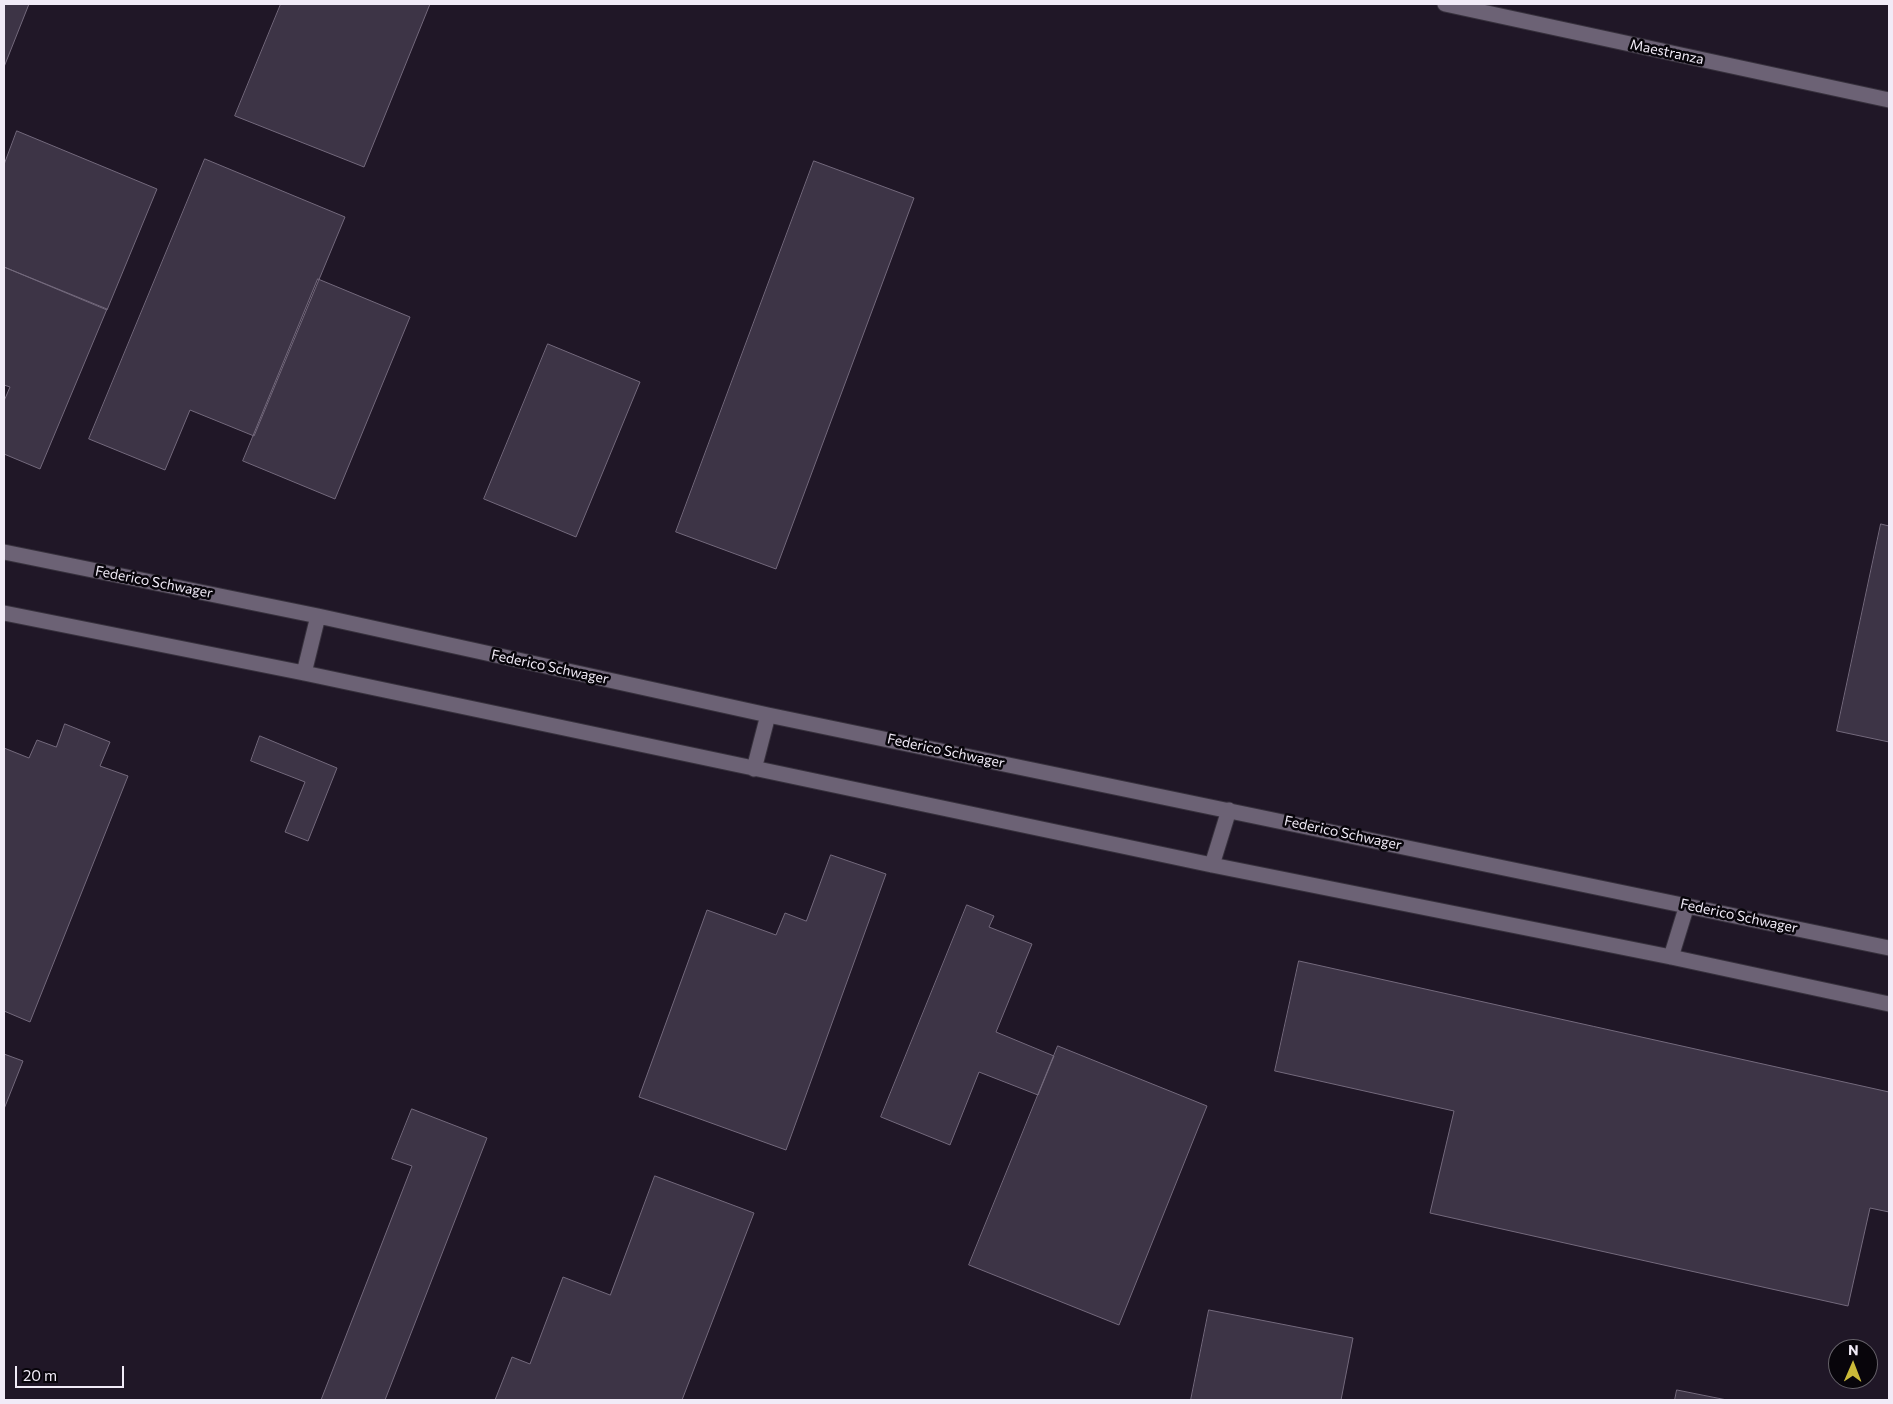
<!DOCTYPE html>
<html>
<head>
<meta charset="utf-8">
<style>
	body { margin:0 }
	#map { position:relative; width:1893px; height:1404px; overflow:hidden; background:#201727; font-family:Commissioner,sans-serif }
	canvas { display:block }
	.frame { position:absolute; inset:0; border:5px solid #f1ebf7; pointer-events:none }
	.north { position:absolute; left:1828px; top:1339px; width:50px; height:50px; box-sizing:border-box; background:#08050b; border:1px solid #656169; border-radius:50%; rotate:1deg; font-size:14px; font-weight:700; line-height:20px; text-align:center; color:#f1ebf7 }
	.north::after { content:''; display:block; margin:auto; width:18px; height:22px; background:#cbba39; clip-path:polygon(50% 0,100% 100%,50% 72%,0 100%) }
	.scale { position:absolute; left:15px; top:1366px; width:109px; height:22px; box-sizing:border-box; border:2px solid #f1ebf7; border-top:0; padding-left:6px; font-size:15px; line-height:18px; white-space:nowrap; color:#f1ebf7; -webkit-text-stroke:4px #08050b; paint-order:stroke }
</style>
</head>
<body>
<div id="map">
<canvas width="1893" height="1404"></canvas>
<div class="frame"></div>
<div class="north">N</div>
<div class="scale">20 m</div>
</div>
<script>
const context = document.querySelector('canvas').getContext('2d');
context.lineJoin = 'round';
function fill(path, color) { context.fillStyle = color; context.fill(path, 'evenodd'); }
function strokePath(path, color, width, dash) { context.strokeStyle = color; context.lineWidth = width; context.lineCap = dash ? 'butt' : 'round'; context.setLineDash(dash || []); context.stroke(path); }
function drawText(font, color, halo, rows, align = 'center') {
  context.font = font + ' Commissioner,sans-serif'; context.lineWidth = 5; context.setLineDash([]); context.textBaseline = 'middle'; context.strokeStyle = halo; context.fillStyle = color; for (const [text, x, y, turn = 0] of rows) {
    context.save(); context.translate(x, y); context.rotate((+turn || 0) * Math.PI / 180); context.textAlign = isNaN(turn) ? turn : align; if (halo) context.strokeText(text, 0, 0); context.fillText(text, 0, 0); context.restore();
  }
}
const building = new Path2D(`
	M 4,4 L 29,4 L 4,67 Z
	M 281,4 L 430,4 L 364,167 L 235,116 Z
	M 17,131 L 157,189 L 107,310 L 4,267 L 4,165 Z
	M 205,159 L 345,217 L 254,436 L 190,410 L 165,470 L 89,439 Z
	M 814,161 L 914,198 L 776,569 L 676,532 Z
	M 4,267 L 107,309 L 40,469 L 4,454 L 4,401 L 10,387 L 4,385 Z
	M 318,279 L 410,317 L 335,499 L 243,461 Z
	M 548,344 L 640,382 L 576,537 L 484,499 Z
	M 1881,524 L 1889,526 L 1889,742 L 1837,731 Z
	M 65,724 L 110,742 L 100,766 L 128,776 L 30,1022 L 4,1011 L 4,748 L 29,758 L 37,740 L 56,747 Z
	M 260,736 L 337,768 L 308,841 L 285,832 L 305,782 L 251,761 Z
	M 831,855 L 886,874 L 786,1150 L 639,1097 L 707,910 L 776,935 L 785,913 L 806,921 Z
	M 967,905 L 994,916 L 989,927 L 1032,944 L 996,1032 L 1054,1056 L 1038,1095 L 979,1072 L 950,1145 L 881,1117 Z
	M 1299,961 L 1889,1092 L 1889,1212 L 1870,1208 L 1848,1306 L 1430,1213 L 1454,1111 L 1275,1071 Z
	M 1058,1046 L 1207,1106 L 1119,1325 L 969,1265 Z
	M 4,1054 L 23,1061 L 4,1109 Z
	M 412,1109 L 487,1138 L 385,1400 L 321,1400 L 412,1166 L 392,1159 Z
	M 655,1176 L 754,1213 L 682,1400 L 495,1400 L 512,1357 L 530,1364 L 563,1277 L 610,1295 Z
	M 1209,1310 L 1353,1338 L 1341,1400 L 1191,1400 Z
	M 1677,1390 L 1727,1400 L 1675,1400 Z`);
fill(building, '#3d3446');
strokePath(building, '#73697c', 1);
const minor = new Path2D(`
	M 1445,4 L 1889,100
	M 4,552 L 318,616 L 768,715 L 1889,948
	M 4,613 L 304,673 L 1212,865 L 1671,957 L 1889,1004
	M 304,673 L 318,616
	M 754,769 L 768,715
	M 1212,865 L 1229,810
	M 1671,957 L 1687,905`);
strokePath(minor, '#37313d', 17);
strokePath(minor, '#6c6275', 15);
drawText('14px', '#f1ebf7', '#08050b', [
	["Maestranza",1667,52,12],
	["Federico Schwager",154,582,11],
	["Federico Schwager",550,667,12],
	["Federico Schwager",946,751,12],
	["Federico Schwager",1343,833,12],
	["Federico Schwager",1739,916,12]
]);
</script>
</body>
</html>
